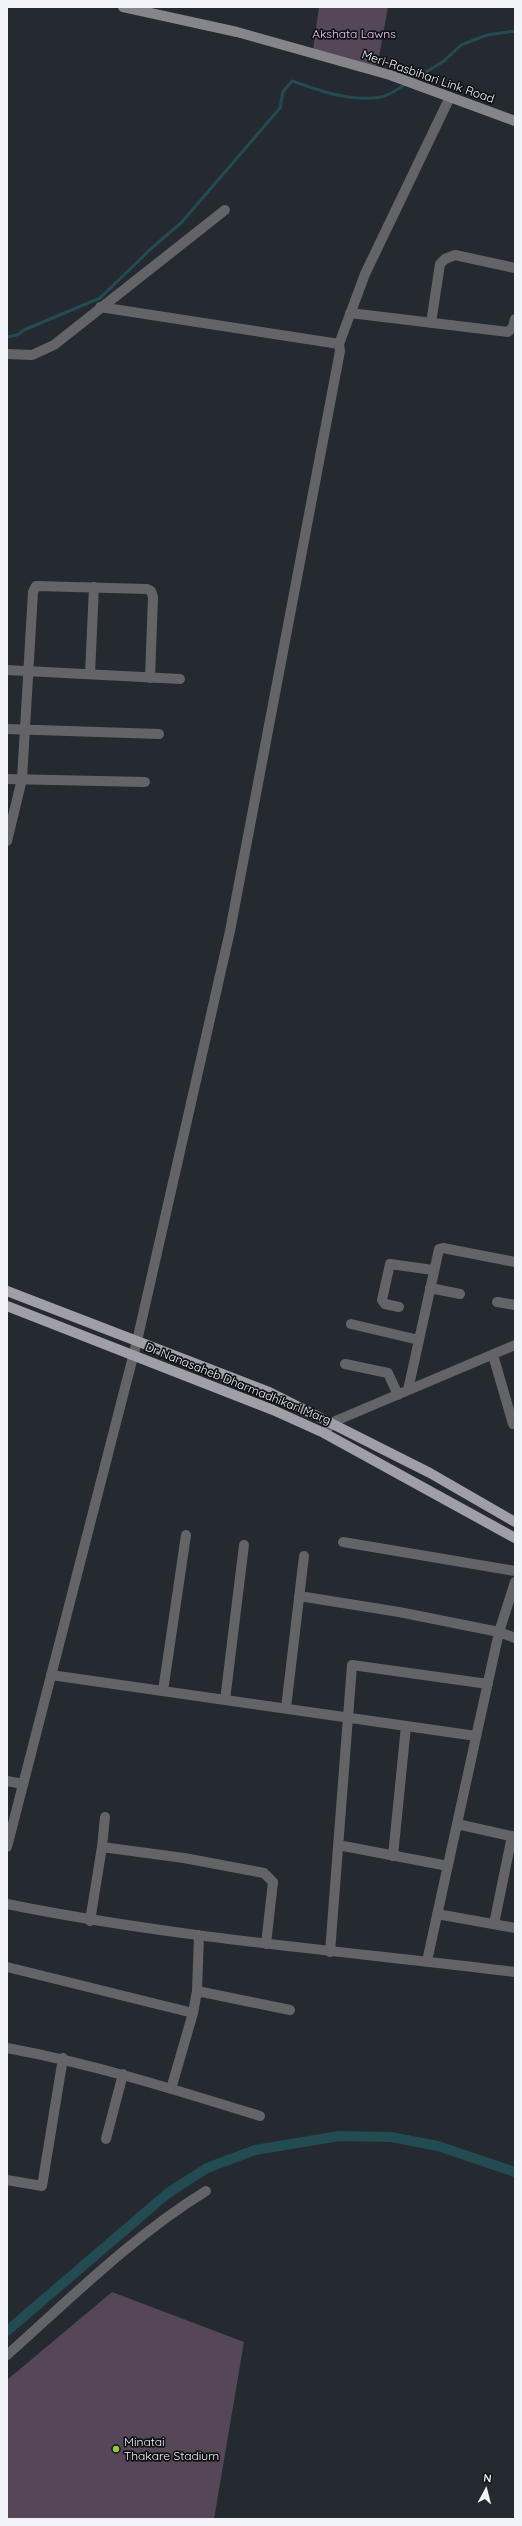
<!DOCTYPE html>
<html>
<head>
<meta charset="utf-8">
<style>
	body { margin:0 }
	#map { position:relative; width:522px; height:2526px; overflow:hidden; background:#252930; font-family:Quicksand,sans-serif }
	canvas { display:block }
	.frame { position:absolute; inset:0; border:8px solid #f2f4f9; pointer-events:none }
	.north { position:absolute; left:466px; top:2470px; width:40px; height:40px; -webkit-text-stroke:3px #101114; paint-order:stroke; rotate:7deg; font-size:11px; font-weight:700; line-height:16px; text-align:center; color:#f2f4f9 }
	.north::after { content:''; display:block; margin:auto; width:14px; height:18px; background:#f2f4f9; clip-path:polygon(50% 0,100% 100%,50% 72%,0 100%) }
</style>
</head>
<body>
<div id="map">
<canvas width="522" height="2526"></canvas>
<div class="frame"></div>
<div class="north">N</div>
</div>
<script>
const context = document.querySelector('canvas').getContext('2d');
context.lineJoin = 'round';
function fill(path, color) { context.fillStyle = color; context.fill(path, 'evenodd'); }
function strokePath(path, color, width, dash) { context.strokeStyle = color; context.lineWidth = width; context.lineCap = dash ? 'butt' : 'round'; context.setLineDash(dash || []); context.stroke(path); }
function drawText(font, color, halo, rows, align = 'center') {
  context.font = font + ' Quicksand,sans-serif'; context.lineWidth = 3.5; context.setLineDash([]); context.textBaseline = 'middle'; context.strokeStyle = halo; context.fillStyle = color; for (const [text, x, y, turn = 0] of rows) {
    context.save(); context.translate(x, y); context.rotate((+turn || 0) * Math.PI / 180); context.textAlign = isNaN(turn) ? turn : align; if (halo) context.strokeText(text, 0, 0); context.fillText(text, 0, 0); context.restore();
  }
}
fill(new Path2D(`
	M 319,7 L 388,7 L 377,68 L 313,50 Z
	M 112,2292 L 244,2342 L 214,2519 L 7,2519 L 7,2380 Z`), '#554757');
strokePath(new Path2D(`
	M 413,80 L 444,61 L 461,45 L 487,35 L 515,31
	M 7,337 L 17,335 L 24,330 L 100,298 L 154,246 L 181,223 L 280,108 L 283,92 L 292,81 C 320,91 350,102 381,97 C 389,96 399,88 406,84`), '#234b52', 3);
strokePath(new Path2D(`
	M 7,2331 L 168,2193 L 207,2168 L 255,2150 L 339,2136 L 391,2137 L 438,2146 L 515,2172`), '#234b52', 10);
strokePath(new Path2D(`
	M 100,307 L 339,344
	M 350,313 L 508,332 L 513,327 L 515,319
	M 431,323 L 440,264 L 445,259 L 455,255 L 515,268
	M 7,354 L 32,355 L 54,345 L 225,210
	M 7,670 L 180,679
	M 90,674 L 94,587
	M 7,729 L 159,734
	M 7,779 L 145,782
	M 7,841 L 22,779 L 33,592 L 36,586 L 147,589 L 151,591 L 153,597 L 150,678
	M 430,1288 L 460,1294
	M 497,1302 L 515,1305
	M 399,1307 L 385,1304 L 382,1300 L 390,1264 L 433,1270
	M 351,1324 L 419,1340
	M 137,1341 L 230,931 L 340,351 L 339,344 L 365,274 L 450,97
	M 493,1355 L 513,1424
	M 345,1364 L 388,1373 L 398,1395
	M 408,1390 L 439,1249 L 443,1248 L 515,1262
	M 324,1433 L 333,1422 L 515,1345
	M 343,1542 L 515,1571
	M 299,1596 L 399,1612 L 499,1632 L 515,1638
	M 51,1675 L 476,1736
	M 163,1691 L 186,1535
	M 225,1700 L 244,1545
	M 286,1708 L 304,1556
	M 7,1781 L 23,1784
	M 457,1824 L 515,1837
	M 338,1845 L 448,1866
	M 102,1847 L 105,1817
	M 393,1856 L 406,1726
	M 7,1904 C 175,1938 345,1951 515,1972
	M 437,1914 L 515,1928
	M 90,1921 L 102,1847 L 184,1858 L 264,1873 L 273,1882 L 266,1944
	M 494,1924 L 512,1836
	M 330,1952 L 352,1665 L 488,1684
	M 427,1961 L 499,1632 L 515,1582
	M 7,1967 L 193,2013 L 197,1991 L 199,1935
	M 197,1991 L 290,2010
	M 7,2048 C 94,2064 176,2090 260,2116
	M 171,2089 L 193,2013
	M 106,2139 L 123,2074
	M 7,2180 L 42,2186 L 63,2058
	M 7,2355 C 71,2298 133,2236 206,2191`), '#646468', 10);
strokePath(new Path2D(`
	M 7,1847 L 137,1341`), '#646468', 10);
strokePath(new Path2D(`
	M 123,7 L 237,32 L 390,75 L 515,121`), '#86858b', 10);
strokePath(new Path2D(`
	M 7,1291 L 269,1392 L 430,1473 L 515,1522
	M 7,1306 L 273,1410 L 324,1433 L 515,1538`), '#a09ea6', 10);
for (const [x, y, r, color] of [
	[116,2449,4,"#93cc3d"]
]) { const dot = new Path2D(); dot.arc(x, y, r, 0, 2 * Math.PI); context.fillStyle = color; context.fill(dot); strokePath(dot, '#101114', 1.5); }
drawText('12px', '#f2caf8', '#101114', [
	["Akshata Lawns",354,34]
]);
drawText('12px', '#f2f4f9', '#101114', [
	["Meri-Rasbihari Link Road",428,77,19],
	["Dr Nanasaheb Dharmadhikari Marg",238,1384,22]
]);
drawText('12px', '#f2f4f9', '#101114', [
	["Minatai",124,2442],
	["Thakare Stadium",124,2456]
], 'left');
</script>
</body>
</html>
